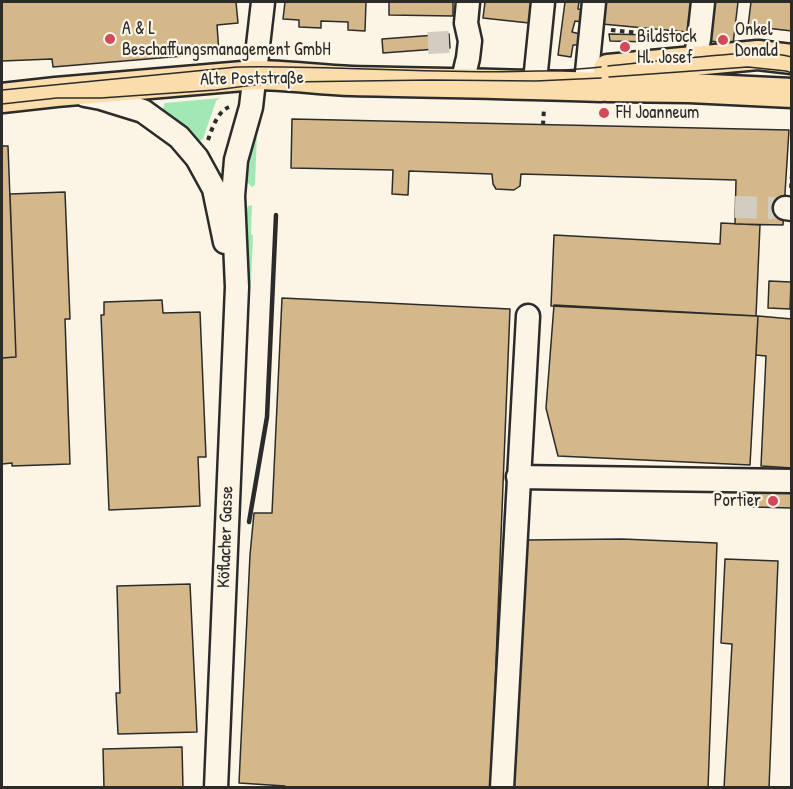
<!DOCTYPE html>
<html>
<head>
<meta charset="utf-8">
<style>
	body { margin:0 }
	#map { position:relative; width:793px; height:789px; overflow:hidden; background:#fcf5e5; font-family:"Patrick Hand",sans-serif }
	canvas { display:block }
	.frame { position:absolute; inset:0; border:3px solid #2b2b2b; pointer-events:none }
</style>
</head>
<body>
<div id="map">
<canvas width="793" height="789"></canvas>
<div class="frame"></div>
</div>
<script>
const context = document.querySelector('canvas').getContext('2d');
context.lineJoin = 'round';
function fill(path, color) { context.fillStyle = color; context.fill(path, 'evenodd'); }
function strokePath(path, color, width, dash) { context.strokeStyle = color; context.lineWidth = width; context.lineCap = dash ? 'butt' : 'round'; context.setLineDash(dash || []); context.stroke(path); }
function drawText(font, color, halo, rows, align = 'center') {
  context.font = font + ' "Patrick Hand",sans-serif'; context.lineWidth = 4.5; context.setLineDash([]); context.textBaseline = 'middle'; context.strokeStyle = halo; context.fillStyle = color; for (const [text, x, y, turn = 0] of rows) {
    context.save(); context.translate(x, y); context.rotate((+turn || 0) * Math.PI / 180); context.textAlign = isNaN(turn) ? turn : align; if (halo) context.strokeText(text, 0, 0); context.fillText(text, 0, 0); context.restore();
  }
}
fill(new Path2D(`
	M 220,98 L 216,101 L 203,139 L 195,144 L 161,113 L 165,103 Z
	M 256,122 L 261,123 L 257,133 L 255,185 L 252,187 L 246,181 L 245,174 Z
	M 252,205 L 251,234 L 253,235 L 251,284 L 247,284 L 244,216 L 248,206 Z`), '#a2e8b4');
const building = new Path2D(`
	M 2,2 L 236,2 L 238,23 L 217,25 L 219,53 L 53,67 L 52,59 L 2,61 Z
	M 285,2 L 366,2 L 365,31 L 348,30 L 348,22 L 321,21 L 321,28 L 299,27 L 299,20 L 283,19 Z
	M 389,2 L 453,2 L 453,16 L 389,15 Z
	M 485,2 L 531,2 L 529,23 L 483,18 Z
	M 565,2 L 579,2 L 578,9 L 584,10 L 582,22 L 575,21 L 572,32 L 580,34 L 579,45 L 573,45 L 571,57 L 558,55 Z
	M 604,2 L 691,2 L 687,32 L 602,24 Z
	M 715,2 L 738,2 L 733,44 L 710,41 Z
	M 751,2 L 792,2 L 792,31 L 748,26 Z
	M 449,34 L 450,48 L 383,53 L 382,39 Z
	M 609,34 L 651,35 L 650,42 L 610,41 Z
	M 292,119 L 789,130 L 783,225 L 735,224 L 736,180 L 521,174 L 520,186 L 514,190 L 496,189 L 493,184 L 492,174 L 409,171 L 408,195 L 392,194 L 393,170 L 291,168 Z
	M 2,146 L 8,146 L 16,357 L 2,358 Z
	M 65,192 L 70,319 L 65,319 L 70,464 L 12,466 L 12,463 L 2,464 L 2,358 L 16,357 L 10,194 Z
	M 721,223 L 760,225 L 756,316 L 551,306 L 554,235 L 720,244 Z
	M 769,281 L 791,282 L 790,309 L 768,308 Z
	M 282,298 L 510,309 L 491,788 L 285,788 L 285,786 L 239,783 L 250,555 L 254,513 L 272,513 Z
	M 162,300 L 163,313 L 200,312 L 206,457 L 198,457 L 200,506 L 109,510 L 101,315 L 104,315 L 104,302 Z
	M 554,305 L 758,316 L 750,465 L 558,456 L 546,408 Z
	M 758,316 L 792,319 L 792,468 L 761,466 L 766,356 L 756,355 Z
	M 754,490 L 792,492 L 792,508 L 753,507 Z
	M 622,539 L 717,543 L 708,788 L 512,788 L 526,540 Z
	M 725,559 L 778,561 L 769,788 L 724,788 L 732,644 L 721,643 Z
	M 190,584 L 197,732 L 118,734 L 116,693 L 120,693 L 117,586 Z
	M 182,747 L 183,788 L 104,788 L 103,749 Z`);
fill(building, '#d5b88a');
strokePath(building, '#2b2b2b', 1.5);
strokePath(new Path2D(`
	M 428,43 L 449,42
	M 735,207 L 785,208`), '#d2cdc0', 22, [22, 11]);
const minor = new Path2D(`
	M 695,60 L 699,39 L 703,2
	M 587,72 L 594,2
	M 462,83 L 468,58 L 470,41 L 466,23 L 468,2
	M 536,84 L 536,71 L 543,2
	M 85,95 L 101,98 L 143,111 L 179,137 L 197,158 L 214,189 L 225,242
	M 785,208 L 792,209
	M 518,477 L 792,481
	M 216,788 L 237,287 L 233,196 L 236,160 L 251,107 L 263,2
	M 502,788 L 528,316`);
const major = new Path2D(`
	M 608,69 L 758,55 L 792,59
	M 608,87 L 689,88 L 792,93
	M 2,98 L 56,92 L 255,75 C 287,75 319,80 352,81 C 435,83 518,84 601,87`);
strokePath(minor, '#2b2b2b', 27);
strokePath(major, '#2b2b2b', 33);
strokePath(new Path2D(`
	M 611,30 L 678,37
	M 543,125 L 544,108
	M 208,140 C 212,129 217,112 229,107
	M 791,188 L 792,174`), '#2b2b2b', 4, [4.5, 4.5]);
strokePath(minor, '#fcf5e5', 22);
strokePath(major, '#fbddab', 28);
strokePath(new Path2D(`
	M 608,66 C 646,62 683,58 721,55 C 745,53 768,51 792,57
	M 609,77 L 748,67 L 786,71 L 792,73
	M 2,90 L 237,67 C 337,65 437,75 537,71 C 558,71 580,69 601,67
	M 2,104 L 57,98 L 101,98 L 216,90 L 253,85 L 288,82 L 431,80 L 536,81 L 601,78`), '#2b2b2b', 1.5);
strokePath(new Path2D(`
	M 249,522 L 267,417 L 276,215`), '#2b2b2b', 4.5);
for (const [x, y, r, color] of [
	[110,39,6,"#d1495b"],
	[723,40,6,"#d1495b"],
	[625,47,6,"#d1495b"],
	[604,113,6,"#d1495b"],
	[773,501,6,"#d1495b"]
]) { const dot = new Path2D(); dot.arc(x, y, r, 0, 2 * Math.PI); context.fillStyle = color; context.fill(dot); strokePath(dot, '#fcf5e5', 2); }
drawText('18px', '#2b2b2b', '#fcf5e5', [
	["A & L",122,29],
	["Beschaffungsmanagement GmbH",122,50],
	["Onkel",735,30],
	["Donald",735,51],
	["Bildstock",637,37],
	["Hl. Josef",637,58],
	["FH Joanneum",616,113],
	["Portier",761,501,"right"]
], 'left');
drawText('18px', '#2b2b2b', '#fcf5e5', [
	["Alte Poststraße",252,79,-1],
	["Köflacher Gasse",226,537,-88]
]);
</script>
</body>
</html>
